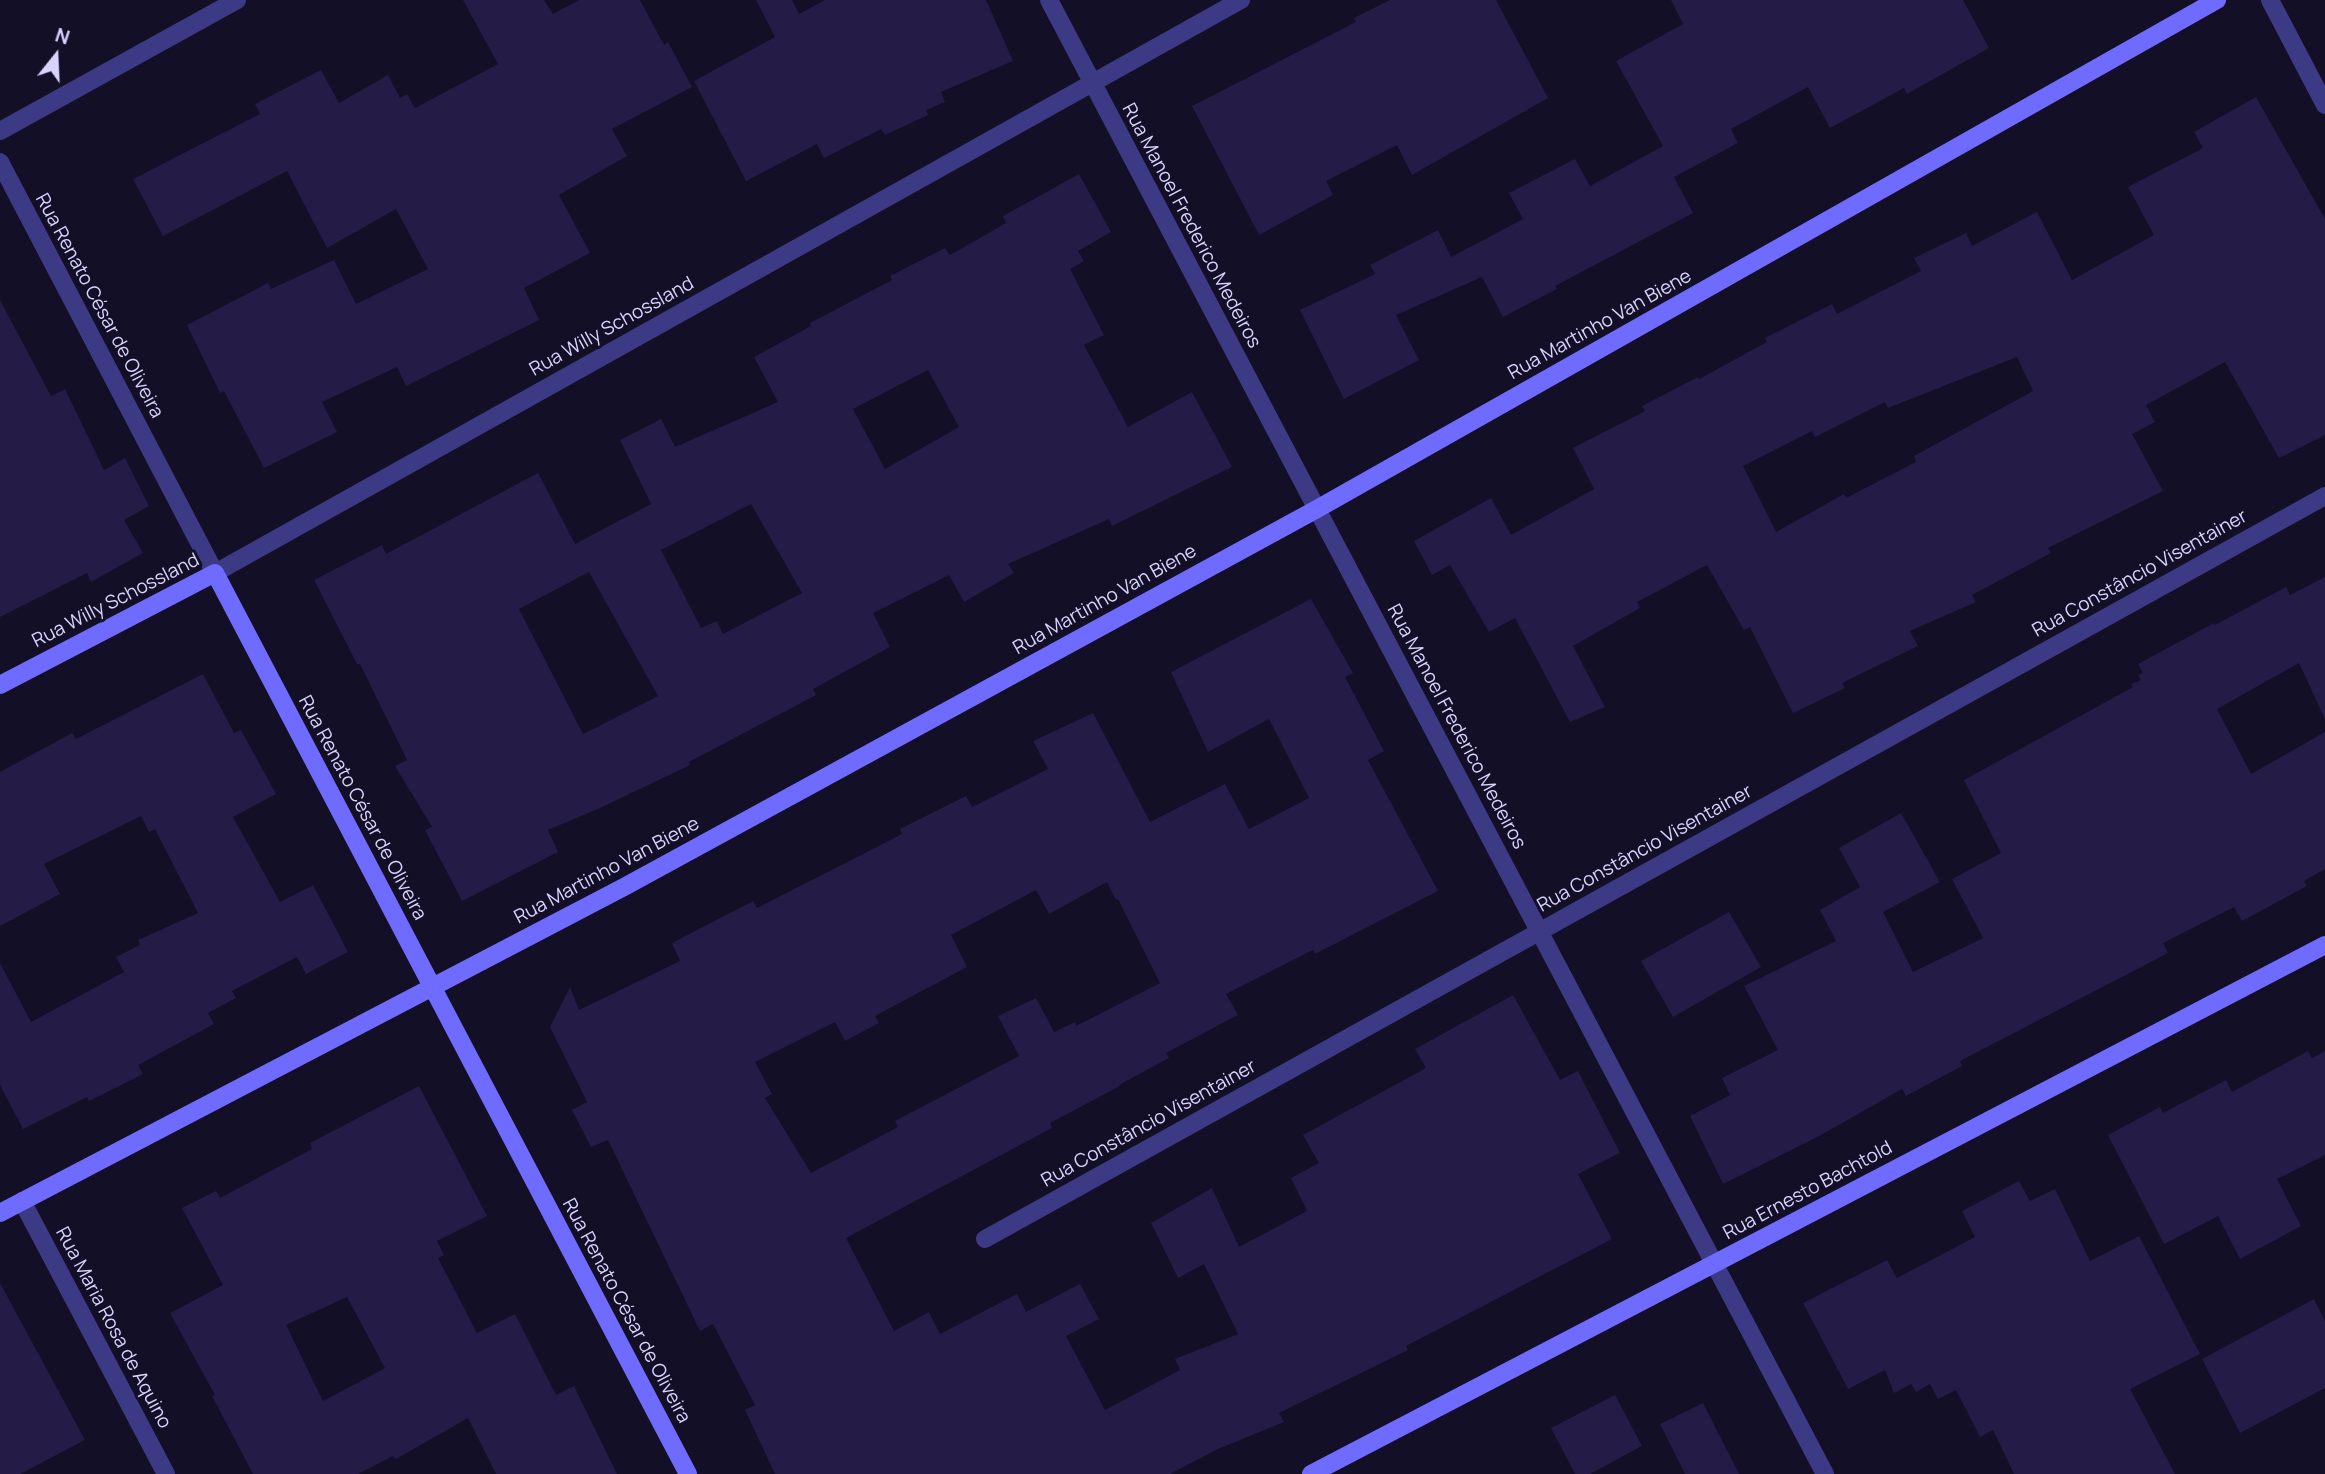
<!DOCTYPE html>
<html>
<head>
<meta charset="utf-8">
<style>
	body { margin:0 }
	#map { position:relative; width:2325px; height:1474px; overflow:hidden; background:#130f26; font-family:Manrope,sans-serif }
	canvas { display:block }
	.north { position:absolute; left:21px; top:21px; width:70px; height:70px; -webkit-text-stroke:5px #130f26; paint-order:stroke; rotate:18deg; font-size:19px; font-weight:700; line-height:28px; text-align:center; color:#d9d4ff }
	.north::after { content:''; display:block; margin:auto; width:24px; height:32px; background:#d9d4ff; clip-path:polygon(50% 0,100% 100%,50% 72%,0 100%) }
</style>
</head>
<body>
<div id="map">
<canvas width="2325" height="1474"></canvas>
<div class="north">N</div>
</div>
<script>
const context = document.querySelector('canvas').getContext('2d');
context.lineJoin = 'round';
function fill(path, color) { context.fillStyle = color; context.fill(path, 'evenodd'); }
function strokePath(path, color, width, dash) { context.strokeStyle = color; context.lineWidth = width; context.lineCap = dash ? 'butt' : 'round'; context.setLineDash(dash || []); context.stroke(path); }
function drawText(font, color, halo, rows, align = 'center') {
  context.font = font + ' Manrope,sans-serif'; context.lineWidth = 6; context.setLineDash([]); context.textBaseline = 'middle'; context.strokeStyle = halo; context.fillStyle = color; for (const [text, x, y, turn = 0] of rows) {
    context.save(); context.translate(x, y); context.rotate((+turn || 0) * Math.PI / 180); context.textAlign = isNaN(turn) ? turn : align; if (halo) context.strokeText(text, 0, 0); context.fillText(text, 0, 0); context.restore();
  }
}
fill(new Path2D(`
	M 463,0 L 544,0 L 553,14 L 579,0 L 640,0 L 664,45 L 668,42 L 692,87 L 612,129 L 627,156 L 559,195 L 590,253 L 524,288 L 539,320 L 406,386 L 397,367 L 322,402 L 337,432 L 264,468 L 224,391 L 220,393 L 187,325 L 268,283 L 271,289 L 334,260 L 356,304 L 428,269 L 396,209 L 327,248 L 287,171 L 163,236 L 133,179 L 260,114 L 255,104 L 321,70 L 339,103 L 388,75 L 400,98 L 407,94 L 415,108 L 498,64 Z
	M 756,0 L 792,0 L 799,14 L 825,0 L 986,0 L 1013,61 L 941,92 L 945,102 L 926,110 L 928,115 L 885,135 L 881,129 L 824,158 L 817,144 L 746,181 L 694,81 L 775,37 Z
	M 1390,0 L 1496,0 L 1548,98 L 1412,175 L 1397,145 L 1326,181 L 1333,195 L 1259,235 L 1192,106 L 1356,22 L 1354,18 Z
	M 1671,0 L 1963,0 L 1989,48 L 1907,94 L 1904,88 L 1830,128 L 1808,87 L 1731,129 L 1738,143 L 1674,177 L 1693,213 L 1555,286 L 1557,289 L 1503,317 L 1482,277 L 1396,315 L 1419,360 L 1344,399 L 1300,310 L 1375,274 L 1370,265 L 1438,230 L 1451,257 L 1523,219 L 1509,193 L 1575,159 L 1590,186 L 1663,146 L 1616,61 L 1683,24 Z
	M 2256,97 L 2325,219 L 2325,435 L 2279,458 L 2225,362 L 2146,405 L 2155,422 L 2132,434 L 2163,491 L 2048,548 L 2051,553 L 1972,595 L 1976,602 L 1910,631 L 1918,646 L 1842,683 L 1845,688 L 1793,713 L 1750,627 L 1744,630 L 1707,565 L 1637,602 L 1640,608 L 1573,646 L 1605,707 L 1570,722 L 1515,618 L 1489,632 L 1450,565 L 1432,575 L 1414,541 L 1491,498 L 1511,535 L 1594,489 L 1573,448 L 1645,411 L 1642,406 L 1698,377 L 1699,379 L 1767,342 L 1765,338 L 1832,304 L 1837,314 L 1921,271 L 1914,258 L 1966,233 L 1972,246 L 2037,212 L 2072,280 L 2154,235 L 2128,187 L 2203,148 L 2194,132 ZM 2017,357 L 2033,391 L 1914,456 L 1916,462 L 1846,498 L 1844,494 L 1776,532 L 1743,466 L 1812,431 L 1815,437 L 1885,402 L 1888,408 Z
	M 1079,174 L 1111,232 L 1078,251 L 1084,261 L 1070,269 L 1104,335 L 1084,345 L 1128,427 L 1192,392 L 1232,467 L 1112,526 L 1109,519 L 1008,564 L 1014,573 L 964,602 L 949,575 L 873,613 L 890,647 L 813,689 L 816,695 L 689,762 L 690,765 L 600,808 L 548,830 L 558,852 L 462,901 L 425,830 L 432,827 L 395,766 L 407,760 L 360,664 L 357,664 L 314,580 L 382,545 L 386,554 L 538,473 L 575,544 L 651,504 L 620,440 L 661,419 L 675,447 L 778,402 L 754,357 L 811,326 L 810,323 L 892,280 L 890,276 L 945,248 L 950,255 L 1006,223 L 1003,216 ZM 928,370 L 959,427 L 885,469 L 853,409 ZM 751,504 L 802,593 L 723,634 L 717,621 L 701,628 L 661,550 ZM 589,572 L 658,696 L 583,734 L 519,609 Z
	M 0,300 L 51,396 L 65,389 L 104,470 L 125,458 L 149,506 L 124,520 L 143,553 L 91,582 L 87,573 L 0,617 Z
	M 2325,577 L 2325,719 L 2299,663 L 2217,709 L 2251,774 L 2325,732 L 2325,869 L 2304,881 L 2307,886 L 2242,921 L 2234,907 L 2163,943 L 2168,953 L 1960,1061 L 1962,1066 L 1906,1096 L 1902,1089 L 1821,1135 L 1723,1184 L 1690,1116 L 1730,1095 L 1722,1078 L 1778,1050 L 1744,986 L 1836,941 L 1820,910 L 1860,887 L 1839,848 L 1901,813 L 1940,882 L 1883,912 L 1913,972 L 1983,938 L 1952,879 L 2001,853 L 1964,780 L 2133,687 L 2131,684 L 2141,680 L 2138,675 L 2143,673 L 2138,664 L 2214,623 L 2215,625 L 2286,587 L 2290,595 Z
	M 1311,599 L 1353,673 L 1345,677 L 1384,751 L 1368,760 L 1438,891 L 1315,954 L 1313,950 L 1226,994 L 1238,1015 L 1166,1053 L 1169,1058 L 1119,1085 L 1120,1086 L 1050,1123 L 1052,1128 L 846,1238 L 894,1331 L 929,1312 L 940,1334 L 1017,1294 L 1026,1312 L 1080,1284 L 1099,1319 L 1066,1336 L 1105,1410 L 1180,1370 L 1175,1359 L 1238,1334 L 1204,1264 L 1178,1278 L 1151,1223 L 1212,1188 L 1239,1247 L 1307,1211 L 1291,1178 L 1319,1163 L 1303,1135 L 1426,1068 L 1415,1049 L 1513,995 L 1560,1080 L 1578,1071 L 1620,1153 L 1578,1174 L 1612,1239 L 1406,1346 L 1408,1350 L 1279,1413 L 1284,1422 L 1218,1449 L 1170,1474 L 775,1474 L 745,1410 L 755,1405 L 713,1324 L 700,1331 L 608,1140 L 591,1147 L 572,1110 L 587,1102 L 550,1027 L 570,987 L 579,1010 L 680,961 L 672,943 L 753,901 L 757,908 L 902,834 L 900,829 L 966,796 L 972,807 L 1048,769 L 1033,741 L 1093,713 L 1150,822 L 1225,784 L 1249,829 L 1309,798 L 1269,719 L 1208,752 L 1171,672 ZM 1107,882 L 1116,900 L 1118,899 L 1160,983 L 1086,1021 L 1076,1026 L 1075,1022 L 1054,1032 L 1036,998 L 998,1016 L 1019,1056 L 895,1121 L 898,1127 L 811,1173 L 765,1098 L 772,1094 L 755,1062 L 835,1022 L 845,1041 L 879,1023 L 875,1016 L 967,967 L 951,935 L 1036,890 L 1049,914 Z
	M 203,674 L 234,733 L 241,730 L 276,794 L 233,817 L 280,902 L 313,885 L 348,952 L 306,974 L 297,957 L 232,991 L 236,998 L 208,1013 L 214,1024 L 138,1065 L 143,1074 L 89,1101 L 87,1097 L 23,1129 L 0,1085 L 0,963 L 31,1022 L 124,972 L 116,957 L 140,945 L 138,940 L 198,913 L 155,829 L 149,832 L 141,816 L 44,864 L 60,894 L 0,926 L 0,772 L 72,733 L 76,739 Z
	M 1729,912 L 1761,967 L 1673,1017 L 1641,961 Z
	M 2308,1051 L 2312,1058 L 2325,1051 L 2325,1155 L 2277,1179 L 2301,1226 L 2240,1259 L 2218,1216 L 2164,1244 L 2108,1135 L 2160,1107 L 2163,1113 L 2226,1080 L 2232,1092 Z
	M 419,1086 L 487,1216 L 437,1241 L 444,1255 L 438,1258 L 477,1333 L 515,1314 L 556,1395 L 574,1386 L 617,1474 L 496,1474 L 468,1418 L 396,1459 L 393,1456 L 358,1474 L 253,1474 L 212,1396 L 215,1395 L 170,1313 L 223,1285 L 182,1208 L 216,1191 L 220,1198 L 312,1149 L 310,1143 ZM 347,1297 L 385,1368 L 323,1401 L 286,1325 Z
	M 2019,1181 L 2030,1201 L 2055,1189 L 2090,1261 L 2139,1236 L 2200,1354 L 2130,1389 L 2175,1474 L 2014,1474 L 1993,1430 L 1980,1437 L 1956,1390 L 1938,1399 L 1930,1384 L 1916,1392 L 1911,1384 L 1894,1393 L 1885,1370 L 1848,1389 L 1803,1303 L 1887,1260 L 1897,1278 L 1975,1237 L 1962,1211 Z
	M 0,1283 L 85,1440 L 20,1474 L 0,1474 Z
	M 2314,1299 L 2325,1321 L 2325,1388 L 2240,1433 L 2202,1359 Z
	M 1615,1395 L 1642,1446 L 1590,1474 L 1575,1474 L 1551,1428 Z
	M 1703,1403 L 1739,1474 L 1685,1474 L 1660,1424 Z`), '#241b47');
strokePath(new Path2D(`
	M 1049,0 L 1825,1474
	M 2270,0 L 2325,105
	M 0,131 L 237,0
	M 0,162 L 215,573 L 1241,0
	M 22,1201 L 166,1474
	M 985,1239 L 2325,496`), '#3d3a85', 18);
strokePath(new Path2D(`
	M 0,685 L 215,573 L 688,1474
	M 0,1213 L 624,887 L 1317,509 L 2217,0
	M 1311,1474 L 2325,945`), '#6f6bff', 18);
drawText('19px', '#d9d4ff', '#130f26', [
	["Rua Manoel Frederico Medeiros",1191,226,62],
	["Rua Renato César de Oliveira",99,306,62],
	["Rua Martinho Van Biene",1600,325,-29],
	["Rua Willy Schossland",612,327,-29],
	["Rua Constâncio Visentainer",2140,574,-29],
	["Rua Martinho Van Biene",1105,600,-29],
	["Rua Willy Schossland",116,601,-27],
	["Rua Manoel Frederico Medeiros",1456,727,62],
	["Rua Renato César de Oliveira",362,808,62],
	["Rua Constâncio Visentainer",1645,849,-29],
	["Rua Martinho Van Biene",607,871,-28],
	["Rua Constâncio Visentainer",1149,1124,-29],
	["Rua Ernesto Bachtold",1808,1191,-28],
	["Rua Renato César de Oliveira",626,1311,62],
	["Rua Maria Rosa de Aquino",113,1328,62]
]);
</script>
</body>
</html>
